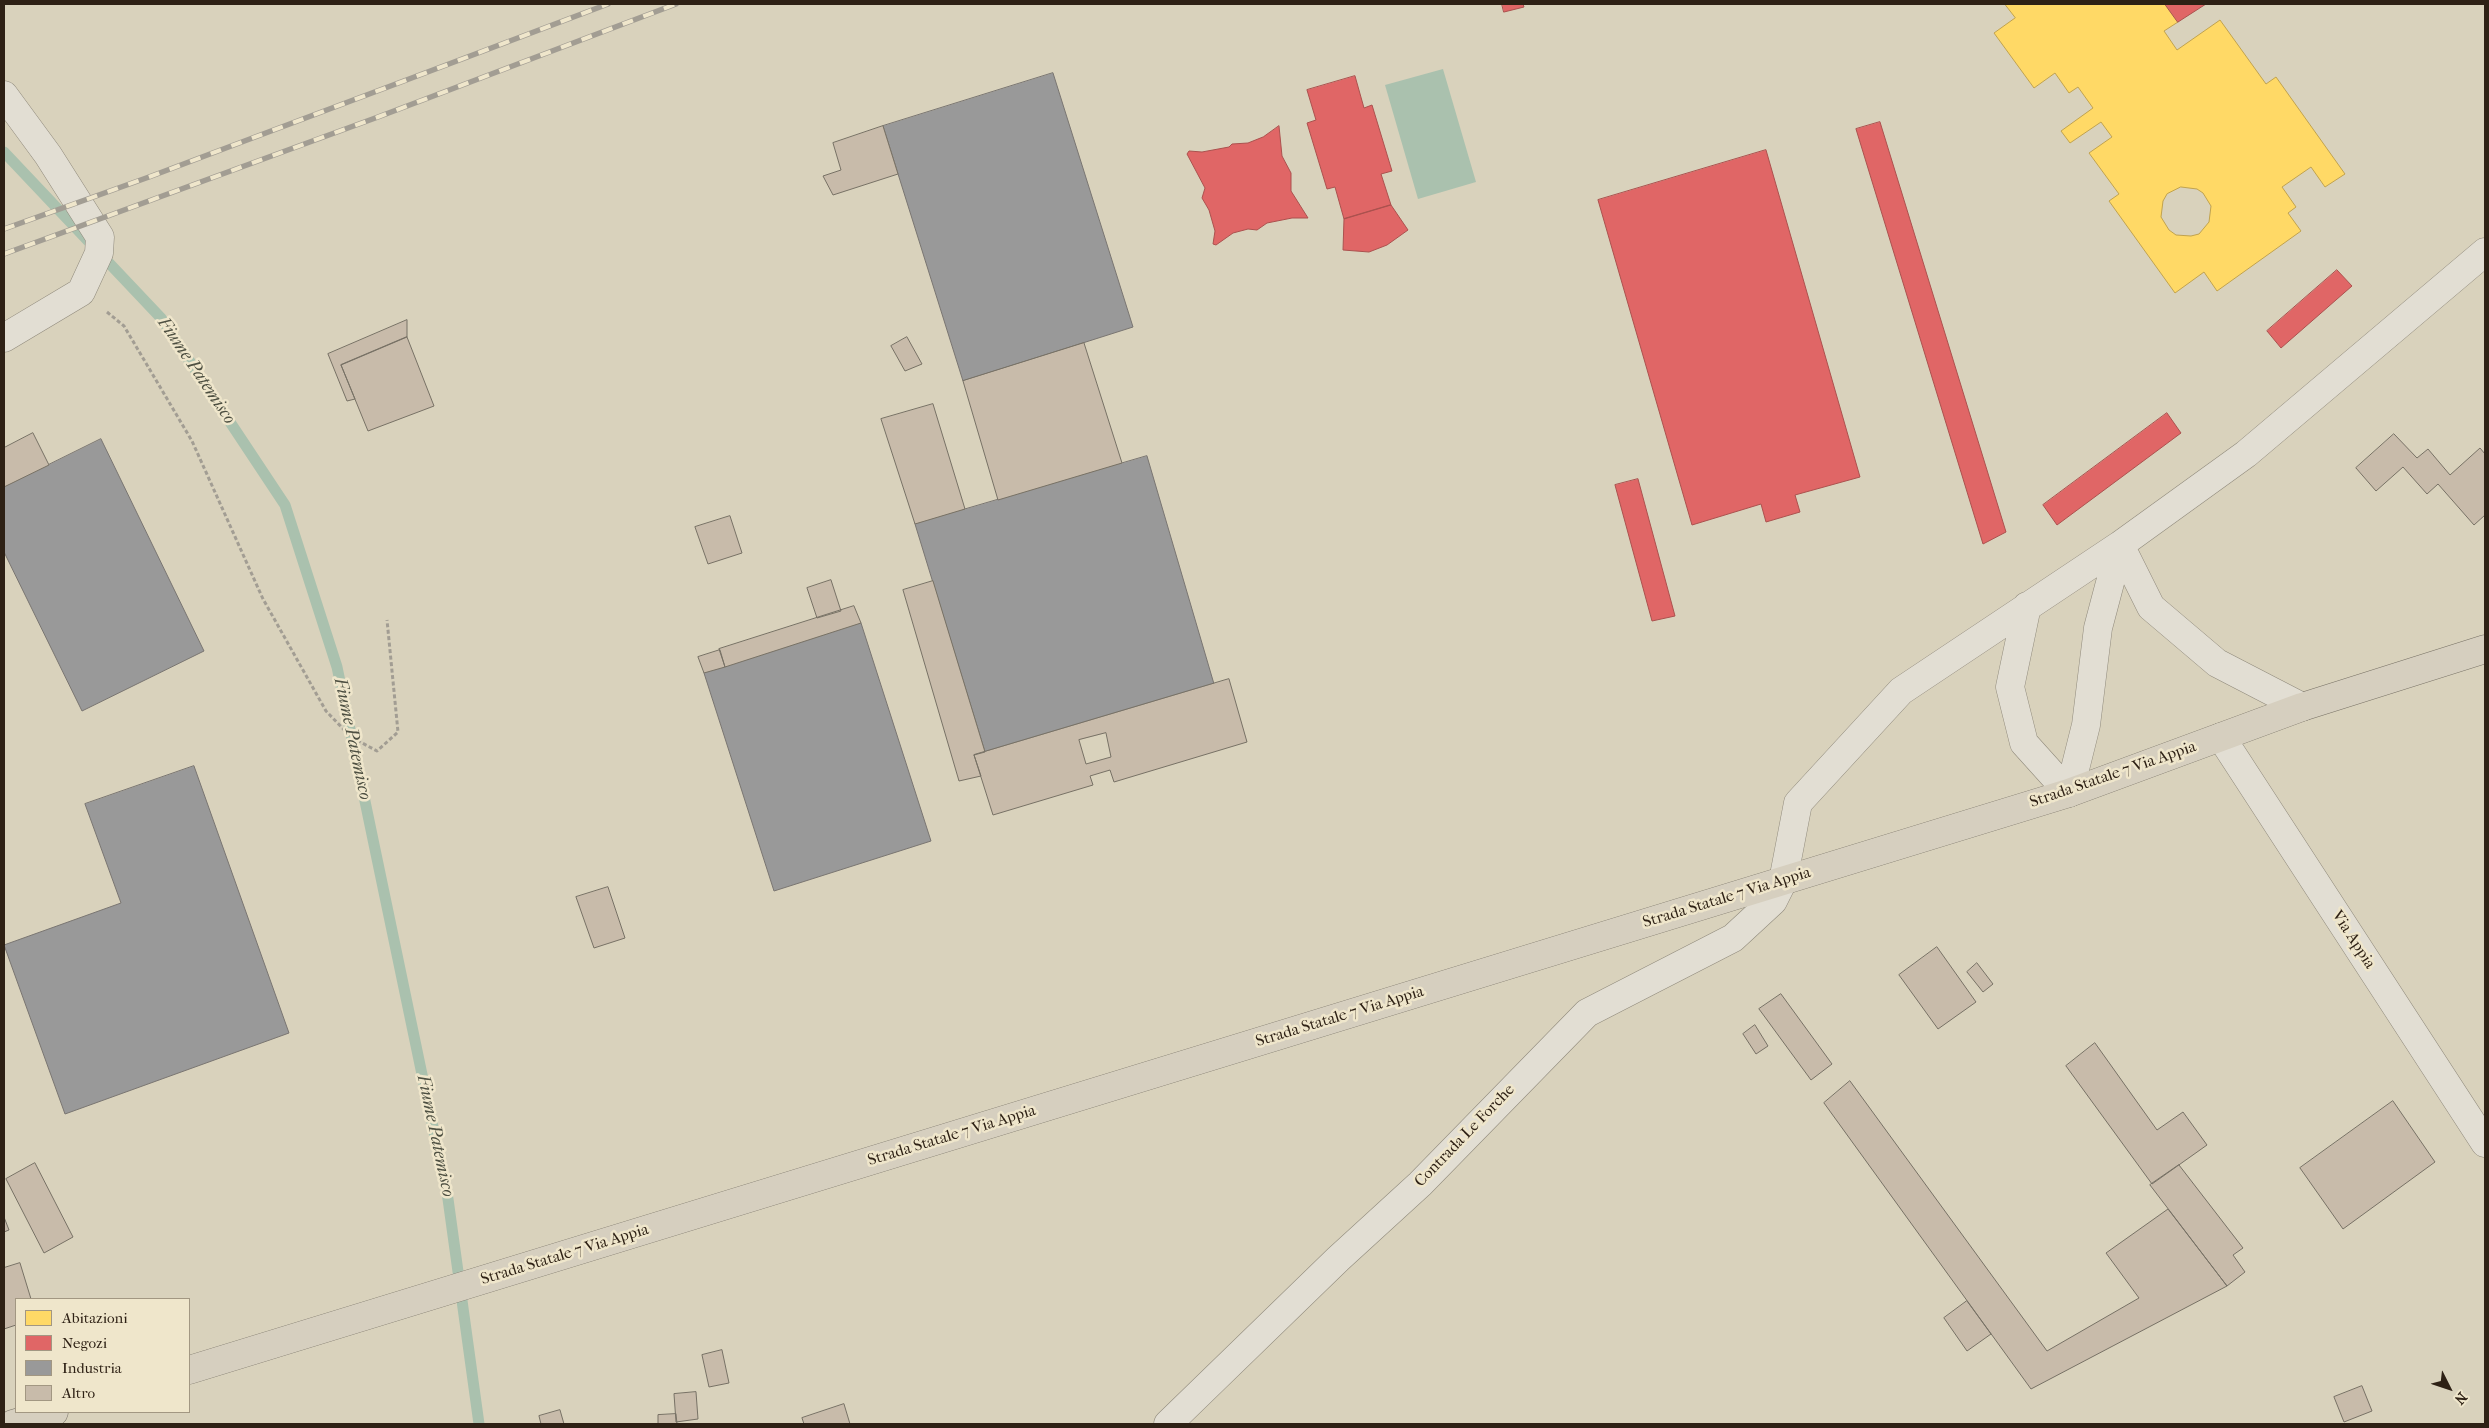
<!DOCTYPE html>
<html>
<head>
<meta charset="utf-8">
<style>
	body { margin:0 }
	#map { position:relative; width:2489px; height:1428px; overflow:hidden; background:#d9d2bc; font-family:"IM FELL French Canon",serif }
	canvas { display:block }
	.frame { position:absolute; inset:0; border:5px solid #2e2115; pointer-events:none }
	.legend { position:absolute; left:15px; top:1298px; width:175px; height:115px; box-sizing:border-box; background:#efe6cb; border:1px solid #a29782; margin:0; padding:6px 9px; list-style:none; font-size:15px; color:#2e2115 }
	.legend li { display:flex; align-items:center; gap:10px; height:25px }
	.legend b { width:25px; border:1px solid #a29782 }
	.north { position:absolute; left:2424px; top:1363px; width:50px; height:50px; -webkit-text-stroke:4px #efe6cb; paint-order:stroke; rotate:131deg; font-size:14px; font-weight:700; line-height:20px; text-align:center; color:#2e2115 }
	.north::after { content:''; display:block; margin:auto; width:18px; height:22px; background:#2e2115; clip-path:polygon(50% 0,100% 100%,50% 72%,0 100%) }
</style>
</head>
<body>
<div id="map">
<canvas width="2489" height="1428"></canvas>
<div class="frame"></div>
<ul class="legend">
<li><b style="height:14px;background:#ffd966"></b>Abitazioni</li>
<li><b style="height:14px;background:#e06666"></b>Negozi</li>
<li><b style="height:14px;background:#999"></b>Industria</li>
<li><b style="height:14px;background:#c8bbaa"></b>Altro</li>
</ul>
<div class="north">N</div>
</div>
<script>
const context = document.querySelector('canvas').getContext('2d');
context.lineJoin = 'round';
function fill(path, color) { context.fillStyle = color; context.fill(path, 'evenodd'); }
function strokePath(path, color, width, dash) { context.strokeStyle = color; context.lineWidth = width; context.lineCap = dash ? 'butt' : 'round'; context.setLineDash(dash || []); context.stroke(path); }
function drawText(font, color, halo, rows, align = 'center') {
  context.font = font + ' "IM FELL French Canon",serif'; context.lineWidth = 5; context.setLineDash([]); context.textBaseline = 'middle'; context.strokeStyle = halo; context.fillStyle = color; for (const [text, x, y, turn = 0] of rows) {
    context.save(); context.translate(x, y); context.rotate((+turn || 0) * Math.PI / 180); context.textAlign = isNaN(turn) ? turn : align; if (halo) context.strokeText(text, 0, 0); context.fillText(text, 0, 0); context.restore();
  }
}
fill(new Path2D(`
	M 1443,69 L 1476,182 L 1418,199 L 1385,85 Z`), '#aac1ae');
const homes = new Path2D(`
	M 2005,4 L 2165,4 L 2178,22 L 2164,31 L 2177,50 L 2220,20 L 2266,84 L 2276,77 L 2345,174 L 2325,187 L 2311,167 L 2282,187 L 2296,207 L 2288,213 L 2301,231 L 2217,291 L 2204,272 L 2175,293 L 2109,201 L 2119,194 L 2089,153 L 2112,137 L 2101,122 L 2070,143 L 2061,131 L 2093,108 L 2078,87 L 2069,93 L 2055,73 L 2034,88 L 1994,33 L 2015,18 ZM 2181,187 L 2197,189 L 2203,193 L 2211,206 L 2209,222 L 2199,234 L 2191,236 L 2176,235 L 2169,230 L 2161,217 L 2163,201 L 2167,194 Z`);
fill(homes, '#ffd966');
strokePath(homes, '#c0a24e', 1);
const shops = new Path2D(`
	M 1502,4 L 1523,4 L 1524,7 L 1504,12 Z
	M 2165,4 L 2206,4 L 2178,22 Z
	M 1355,76 L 1364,108 L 1372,105 L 1392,171 L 1381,174 L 1391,205 L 1344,219 L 1335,187 L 1327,189 L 1307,123 L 1316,120 L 1307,90 Z
	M 1880,122 L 2006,532 L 1983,544 L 1856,129 Z
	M 1279,126 L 1282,156 L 1291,173 L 1291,191 L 1308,218 L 1292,218 L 1267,223 L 1257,230 L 1248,229 L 1233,233 L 1216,245 L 1213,244 L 1215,231 L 1209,210 L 1202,198 L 1205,188 L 1187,154 L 1189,151 L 1202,152 L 1229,147 L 1232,144 L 1248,143 L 1263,137 Z
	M 1766,150 L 1860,477 L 1795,495 L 1800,512 L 1766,522 L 1761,504 L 1692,525 L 1598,200 Z
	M 1391,205 L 1408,230 L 1387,245 L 1369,252 L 1343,250 L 1344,219 Z
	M 2337,270 L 2352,286 L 2281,348 L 2267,331 Z
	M 2167,413 L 2181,433 L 2057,525 L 2043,505 Z
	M 1638,479 L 1675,616 L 1652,621 L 1615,485 Z`);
fill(shops, '#e06666');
strokePath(shops, '#ab514e', 1);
const industry = new Path2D(`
	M 1053,73 L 1133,327 L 963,381 L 883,126 Z
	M 101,439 L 204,651 L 82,711 L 4,552 L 4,487 Z
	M 1147,456 L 1214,684 L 985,752 L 915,524 Z
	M 861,623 L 931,841 L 774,891 L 704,673 Z
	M 194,766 L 289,1033 L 65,1114 L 4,945 L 121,903 L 85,804 Z`);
fill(industry, '#999');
strokePath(industry, '#797571', 1);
strokePath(new Path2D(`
	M 4,152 L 161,318 L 285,505 L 337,667 L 448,1199 L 479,1424`), '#aac1ae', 11);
const building = new Path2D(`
	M 883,126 L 898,174 L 833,195 L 823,176 L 841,170 L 833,143 Z
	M 407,320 L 407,337 L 341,365 L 355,399 L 347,401 L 328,354 Z
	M 407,337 L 434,406 L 368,431 L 341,365 Z
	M 907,337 L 922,364 L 905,371 L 891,346 Z
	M 1084,343 L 1122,463 L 998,500 L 963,381 Z
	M 933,404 L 965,509 L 915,524 L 881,419 Z
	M 33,433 L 49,465 L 4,487 L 4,448 Z
	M 2394,434 L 2417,458 L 2428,449 L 2450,475 L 2480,448 L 2485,454 L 2485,515 L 2474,525 L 2438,484 L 2427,494 L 2403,467 L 2376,491 L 2356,468 Z
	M 730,516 L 742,553 L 708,564 L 695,527 Z
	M 831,580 L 841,611 L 817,618 L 807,588 Z
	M 933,581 L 985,752 L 974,755 L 981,776 L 959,781 L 903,590 Z
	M 854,606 L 861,623 L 725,667 L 719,649 Z
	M 720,650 L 725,667 L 704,673 L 698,657 Z
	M 1229,679 L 1247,742 L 1114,782 L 1110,770 L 1090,776 L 1093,785 L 993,815 L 974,755 ZM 1106,733 L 1111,757 L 1086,764 L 1079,740 Z
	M 608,887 L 625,938 L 594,948 L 576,897 Z
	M 1937,947 L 1976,1002 L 1938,1029 L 1899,975 Z
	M 1977,963 L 1993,984 L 1983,992 L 1967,972 Z
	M 1781,994 L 1832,1064 L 1811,1080 L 1759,1009 Z
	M 1755,1025 L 1768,1046 L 1756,1054 L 1743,1034 Z
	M 2095,1043 L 2157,1130 L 2183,1112 L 2207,1145 L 2152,1184 L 2066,1066 Z
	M 1850,1081 L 2047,1351 L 2139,1298 L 2106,1253 L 2168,1209 L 2227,1286 L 2031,1389 L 1824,1103 Z
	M 2393,1101 L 2435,1162 L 2343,1229 L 2300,1168 Z
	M 35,1163 L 73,1237 L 44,1253 L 6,1179 Z
	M 2179,1165 L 2243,1248 L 2233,1255 L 2245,1272 L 2227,1286 L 2150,1185 Z
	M 4,1217 L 9,1230 L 4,1232 Z
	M 20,1263 L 31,1299 L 16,1299 L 16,1325 L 4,1329 L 4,1268 Z
	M 1967,1301 L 1991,1334 L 1967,1351 L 1944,1318 Z
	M 722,1350 L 729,1383 L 709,1387 L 702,1355 Z
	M 2362,1386 L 2372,1411 L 2344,1422 L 2334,1397 Z
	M 696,1392 L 698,1419 L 676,1422 L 674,1394 Z
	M 844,1404 L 850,1424 L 804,1424 L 802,1418 Z
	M 560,1410 L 564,1424 L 541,1424 L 539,1416 Z
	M 676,1414 L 677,1424 L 658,1424 L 658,1415 Z`);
fill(building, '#c8bbaa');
strokePath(building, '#777165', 1);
const minor = new Path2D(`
	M 4,95 L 48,155 L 100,237 L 99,253 L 81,292 L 4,338
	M 2120,545 L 2151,607 L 2217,663 L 2302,707
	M 2027,606 L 2010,687 L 2024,743 L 2069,793
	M 2221,737 L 2485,1143
	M 2069,793 L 2086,725 L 2098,628 L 2120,545
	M 1168,1424 L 1338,1259 L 1420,1184 L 1587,1013 L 1733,938 L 1773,901 L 1783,881 L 1798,803 L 1901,691 L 2120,545 L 2246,454 L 2485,252`);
const major = new Path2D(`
	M 189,1370 L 2069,793 L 2302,707 L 2485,649
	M 13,1424 L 54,1412`);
strokePath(minor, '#8f897b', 29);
strokePath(major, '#777165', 29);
strokePath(new Path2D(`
	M 107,312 L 124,326 L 192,441 L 263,599 L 326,711 L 351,737 L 377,751 L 398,732 L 387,620`), '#a29d93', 3, [4, 2.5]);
strokePath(minor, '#e2ded3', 28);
strokePath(major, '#d6cfbf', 28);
const rail = new Path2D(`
	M 4,229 L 149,177 L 608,4
	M 4,254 L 378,117 L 676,4`);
strokePath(rail, '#a29d93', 5.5);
strokePath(rail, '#efe6cb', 4, [11]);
drawText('16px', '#2e2115', '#efe6cb', [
	["Strada Statale 7 Via Appia",2113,775,-19],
	["Strada Statale 7 Via Appia",1727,898,-17],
	["Via Appia",2353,940,57],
	["Strada Statale 7 Via Appia",1340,1017,-17],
	["Strada Statale 7 Via Appia",952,1136,-17],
	["Contrada Le Forche",1465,1136,-46],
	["Strada Statale 7 Via Appia",565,1255,-17]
]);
drawText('italic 18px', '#4d4f41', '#efe6cb', [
	["Fiume Patemisco",196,371,56],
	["Fiume Patemisco",352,739,78],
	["Fiume Patemisco",435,1136,78]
]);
</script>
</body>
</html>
